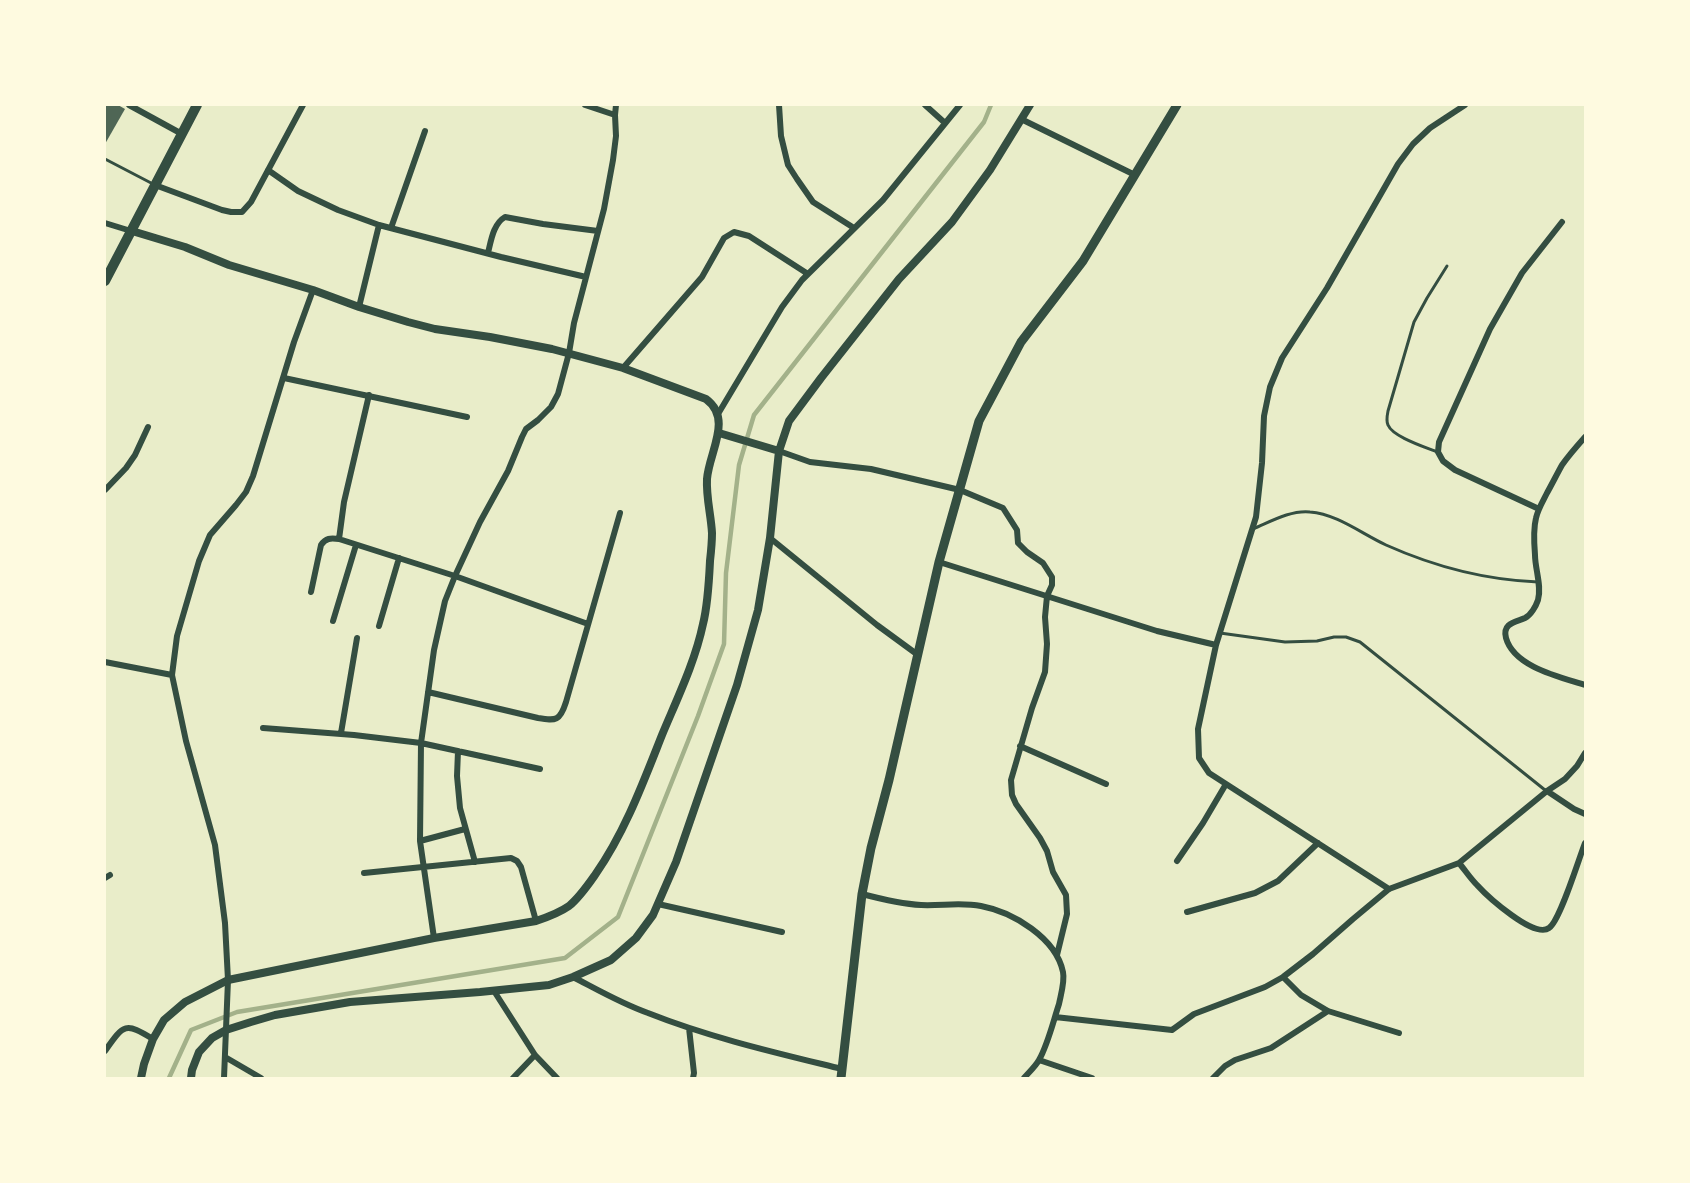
<!DOCTYPE html>
<html>
<head>
<meta charset="utf-8">
<style>
	body { margin:0 }
	#map { position:relative; width:1690px; height:1183px; overflow:hidden; background:#e9edc9; font-family:"Roboto Condensed",sans-serif }
	canvas { display:block }
	.frame { position:absolute; inset:0; border:106px solid #fefae0; pointer-events:none }
</style>
</head>
<body>
<div id="map">
<canvas width="1690" height="1183"></canvas>
<div class="frame"></div>
</div>
<script>
const context = document.querySelector('canvas').getContext('2d');
context.lineJoin = 'round';
function strokePath(path, color, width, dash) { context.strokeStyle = color; context.lineWidth = width; context.lineCap = dash ? 'butt' : 'round'; context.setLineDash(dash || []); context.stroke(path); }
function fill(path, color) { context.fillStyle = color; context.fill(path, 'evenodd'); }
strokePath(new Path2D(`
	M 169,1078 L 191,1030 L 237,1012 L 565,958 L 618,917 L 698,716 L 724,644 L 726,573 L 739,465 L 754,415 L 984,122 L 991,105`), '#a3b18a', 4.5);
fill(new Path2D(`
	M 105,105 L 118,105 L 125,109 L 105,144 Z`), '#4f6655');
strokePath(new Path2D(`
	M 105,159 L 153,184
	M 1437,452 C 1425,447 1393,437 1388,425 C 1386,421 1387,416 1388,411 L 1414,322 L 1427,298 L 1447,266
	M 1253,529 C 1270,522 1290,510 1310,512 C 1337,514 1362,534 1386,545 C 1433,566 1486,580 1538,582
	M 1220,633 L 1285,642 L 1317,641 L 1334,637 L 1346,637 L 1360,642 L 1545,790`), '#344e41', 3);
strokePath(new Path2D(`
	M 129,105 L 182,134
	M 585,105 L 615,115
	M 779,105 L 781,136 L 788,165 L 797,179 L 813,202 L 854,228
	M 925,105 L 945,123
	M 1021,119 L 1135,175
	M 268,170 L 298,191 L 338,210 L 379,225 L 501,257 L 586,277
	M 155,185 L 222,210 L 231,212 L 242,212 L 251,202 L 303,105
	M 105,223 L 131,231
	M 391,228 L 425,131
	M 488,253 C 491,241 493,224 505,217 L 543,224 L 598,231
	M 359,307 L 379,225
	M 623,368 L 702,277 L 724,238 L 734,232 L 749,236 L 808,274
	M 284,378 L 467,417
	M 718,414 L 782,307 L 802,280 L 883,200 L 960,105
	M 1585,437 C 1577,446 1569,455 1562,465 C 1557,474 1552,484 1547,493 C 1543,501 1538,509 1536,518 C 1533,530 1534,543 1535,555 C 1535,569 1542,586 1538,600 C 1536,606 1531,615 1525,618 C 1516,622 1502,623 1506,638 C 1514,667 1560,677 1585,685
	M 779,451 L 810,462 L 871,469 L 960,490 L 1003,508 L 1017,530 L 1018,543 L 1027,552 L 1043,563 L 1052,577 L 1052,585 L 1047,596 L 1045,617 L 1047,644 L 1045,672 L 1032,708 L 1011,780 L 1012,795 L 1016,804 L 1040,838 L 1047,851 L 1053,872 L 1066,895 L 1067,914 L 1057,955
	M 105,490 L 126,468 L 135,455 L 148,427
	M 1539,509 L 1455,470 L 1443,461 L 1438,452 L 1439,442 L 1490,329 L 1522,273 L 1562,222
	M 770,538 L 877,625 L 918,655
	M 339,539 L 344,502 L 369,395
	M 939,562 L 1157,631 L 1216,645
	M 311,592 L 321,545 C 326,538 330,538 339,539 L 455,576 L 588,624
	M 333,621 L 356,545
	M 379,626 L 399,558
	M 105,662 L 172,675
	M 428,692 L 538,718 C 556,721 560,721 566,702 L 620,513
	M 263,728 L 354,735 L 421,743 L 540,769
	M 341,733 L 357,638
	M 1020,746 L 1106,784
	M 458,751 L 457,776 L 460,808 L 475,862
	M 1547,791 L 1574,809 L 1585,814
	M 420,841 L 465,829
	M 1177,861 L 1203,823 L 1226,784
	M 1459,863 C 1465,870 1470,878 1477,885 C 1487,896 1534,939 1549,928 C 1560,921 1579,858 1585,843
	M 364,873 L 511,858 L 517,861 L 521,867 L 536,921
	M 105,878 L 110,875
	M 1389,889 L 1209,773 L 1199,758 L 1198,729 L 1216,645 L 1256,517 L 1262,463 L 1264,416 L 1270,387 L 1282,358 L 1327,288 L 1398,164 L 1413,144 L 1430,128 L 1465,105
	M 862,894 C 881,899 901,904 921,905 C 941,906 961,902 981,906 C 1013,912 1056,938 1063,972 C 1065,981 1061,994 1059,1004 C 1053,1022 1048,1044 1039,1060 C 1035,1067 1029,1072 1024,1078
	M 658,904 L 782,932
	M 1187,912 L 1255,893 L 1278,881 L 1318,843
	M 434,938 L 420,841 L 421,743 L 434,650 L 445,601 L 455,576 L 480,522 L 508,471 L 522,437 L 526,429 L 538,420 L 551,407 L 558,394 L 569,353 L 574,323 L 604,209 L 613,160 L 616,136 L 615,115 L 616,105
	M 573,977 C 598,990 622,1004 648,1013 C 711,1038 777,1053 842,1069
	M 1283,977 L 1301,995 L 1328,1011 L 1399,1033
	M 494,991 L 535,1055 L 557,1078
	M 1055,1017 L 1172,1030 L 1194,1014 L 1265,987 L 1283,977 L 1313,954 L 1353,919 L 1389,889 L 1459,863 L 1547,791 L 1565,779 L 1577,766 L 1585,753
	M 689,1028 L 694,1073 L 693,1078
	M 105,1051 C 124,1024 125,1022 153,1039
	M 225,1057 L 261,1078
	M 1039,1060 L 1092,1078
	M 224,1078 L 228,980 L 225,923 L 215,845 L 186,741 L 172,675 L 177,636 L 199,561 L 210,535 L 236,505 L 246,492 L 253,476 L 294,342 L 313,290
	M 513,1078 L 535,1055
	M 1213,1078 L 1225,1066 L 1235,1060 L 1271,1048 L 1328,1011`), '#344e41', 6);
strokePath(new Path2D(`
	M 132,231 L 185,247 L 229,265 L 313,290 L 359,307 L 408,322 L 435,329 L 490,337 L 552,349 L 623,368 L 706,399 C 733,419 709,452 707,479 C 706,497 711,515 712,533 C 712,542 711,552 710,561 C 709,582 708,604 703,624 C 695,662 677,699 662,735 C 643,783 625,832 595,875 C 588,885 579,898 569,906 C 559,913 548,917 536,921 L 434,938 L 228,980 L 185,1002 L 164,1020 L 153,1039 L 144,1064 L 141,1078
	M 719,433 L 779,451
	M 191,1078 L 192,1070 L 199,1052 L 212,1038 L 226,1030 L 251,1022 L 275,1015 L 350,1002 L 480,992 L 549,985 L 573,977 L 611,960 L 636,938 L 653,915 L 676,862 L 737,685 L 758,610 L 770,538 L 779,451 L 789,421 L 821,378 L 899,279 L 952,222 L 990,170 L 1030,105`), '#344e41', 8);
strokePath(new Path2D(`
	M 841,1078 L 862,894 L 871,848 L 889,780 L 939,562 L 979,421 L 1021,342 L 1083,261 L 1177,105`), '#344e41', 9);
strokePath(new Path2D(`
	M 105,281 L 197,105`), '#344e41', 10);
</script>
</body>
</html>
